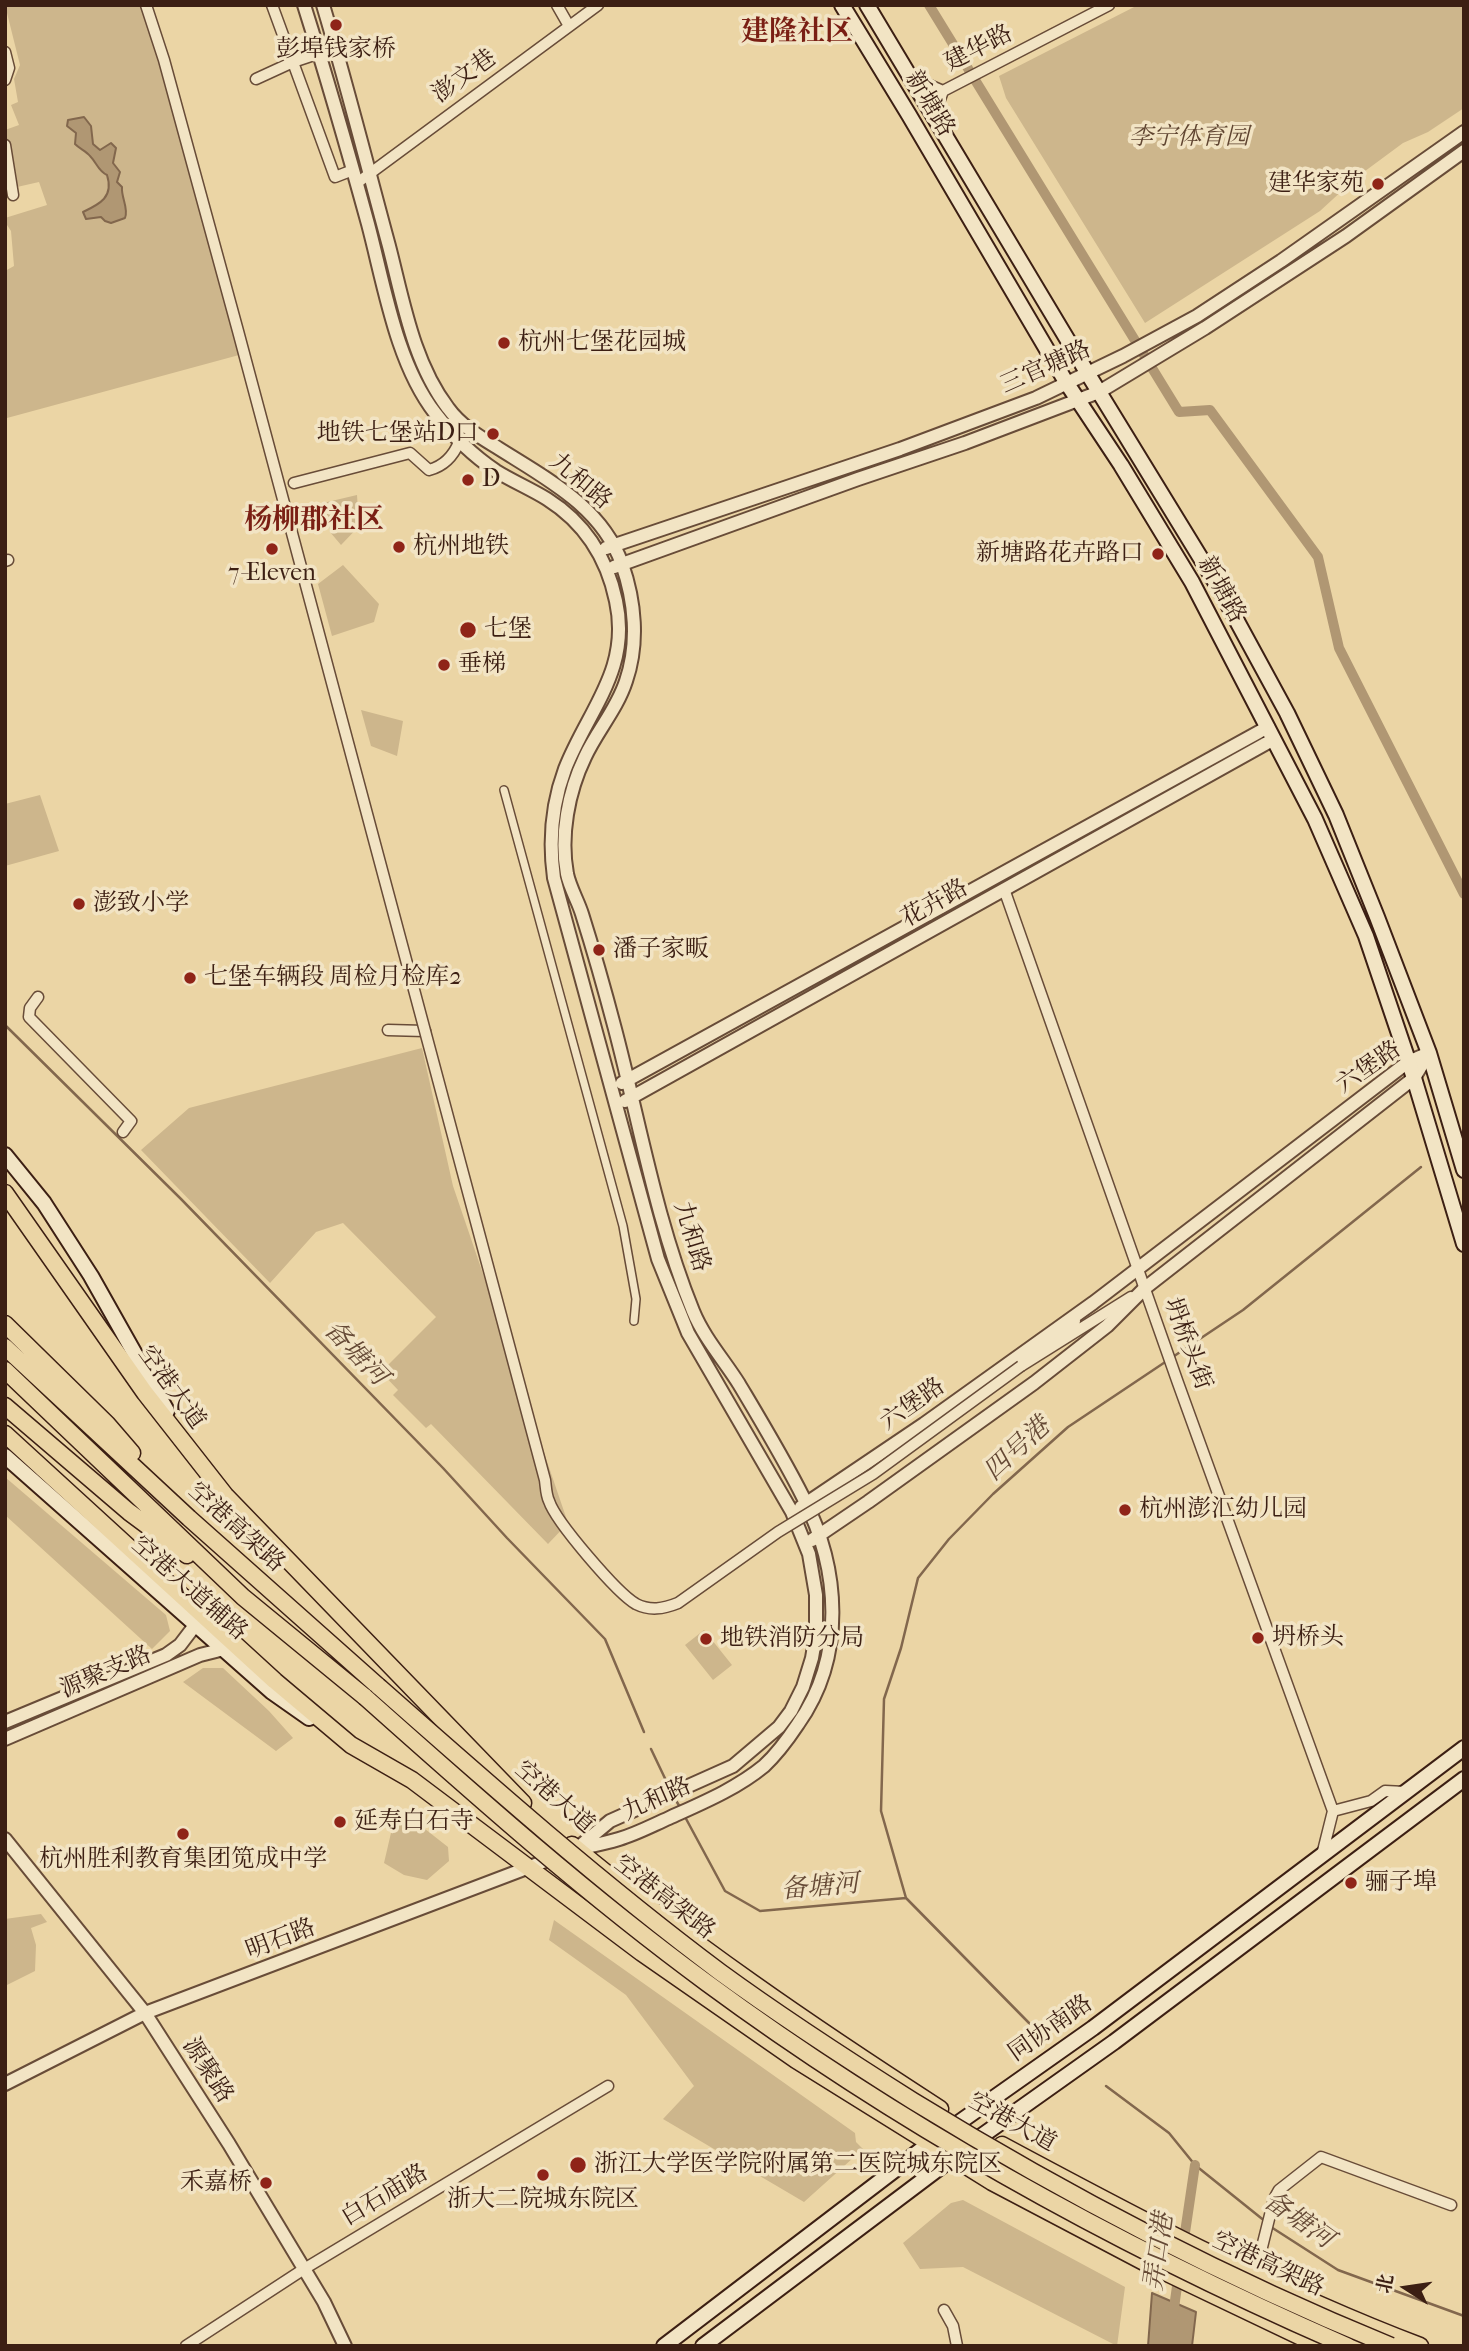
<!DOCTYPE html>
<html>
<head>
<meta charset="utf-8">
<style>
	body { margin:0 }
	#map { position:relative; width:1469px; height:2351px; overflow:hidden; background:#ebd5a5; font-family:"IM FELL French Canon","Noto Serif SC",serif }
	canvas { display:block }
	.frame { position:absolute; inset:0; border:7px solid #3c1f13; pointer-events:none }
	.north { position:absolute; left:1371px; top:2253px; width:70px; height:70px; -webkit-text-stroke:5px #f2e4c4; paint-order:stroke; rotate:282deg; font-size:19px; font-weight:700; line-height:28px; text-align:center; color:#3c1f13 }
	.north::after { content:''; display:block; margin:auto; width:24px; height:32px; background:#3c1f13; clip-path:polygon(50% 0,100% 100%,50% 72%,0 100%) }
</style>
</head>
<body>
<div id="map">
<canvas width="1469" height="2351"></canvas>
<div class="frame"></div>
<div class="north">北</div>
</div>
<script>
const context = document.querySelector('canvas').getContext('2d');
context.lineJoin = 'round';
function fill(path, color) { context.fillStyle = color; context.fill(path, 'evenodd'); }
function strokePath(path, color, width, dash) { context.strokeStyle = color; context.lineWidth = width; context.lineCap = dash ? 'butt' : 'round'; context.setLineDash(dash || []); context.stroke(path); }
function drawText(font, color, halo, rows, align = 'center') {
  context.font = font + ' "IM FELL French Canon","Noto Serif SC",serif'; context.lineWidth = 7; context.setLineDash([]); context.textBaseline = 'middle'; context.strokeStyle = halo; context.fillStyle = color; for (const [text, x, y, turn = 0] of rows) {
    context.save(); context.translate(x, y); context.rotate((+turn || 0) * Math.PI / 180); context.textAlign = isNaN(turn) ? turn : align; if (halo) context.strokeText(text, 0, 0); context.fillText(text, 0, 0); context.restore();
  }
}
fill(new Path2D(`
	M 5,5 L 149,5 L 153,37 L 239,355 L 7,418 L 5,411 L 5,271 L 14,266 L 11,231 L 5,222 L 5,218 L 47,205 L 39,182 L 17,187 L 5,130 L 19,125 L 11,105 L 18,102 L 14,79 L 20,65 Z
	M 1138,5 L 1464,5 L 1464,108 L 1428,132 L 1403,143 L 1357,177 L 1320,211 L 1145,323 L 1006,98 L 999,76 Z
	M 357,495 L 358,511 L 366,519 L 341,545 L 330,532 L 323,503 Z
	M 343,565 L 379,604 L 374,622 L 332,636 L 318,584 Z
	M 361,710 L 403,721 L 397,756 L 371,746 Z
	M 40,795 L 59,851 L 5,866 L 5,804 Z
	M 422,1048 L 453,1186 L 568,1523 L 548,1544 L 431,1424 L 426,1428 L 393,1395 L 398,1390 L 381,1372 L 436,1317 L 343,1223 L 316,1232 L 270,1283 L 141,1150 L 189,1108 Z
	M 5,1477 L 166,1615 L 170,1631 L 152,1649 L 5,1515 Z
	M 704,1630 L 732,1665 L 713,1680 L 685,1645 Z
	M 203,1668 L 223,1668 L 269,1711 L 293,1738 L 276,1751 L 183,1682 Z
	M 397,1807 L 448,1847 L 449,1861 L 427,1880 L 404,1875 L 384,1863 Z
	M 41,1914 L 47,1922 L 31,1928 L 36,1945 L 35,1971 L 5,1986 L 5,1919 Z
	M 554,1920 L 855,2133 L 856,2142 L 863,2149 L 804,2202 L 663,2119 L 694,2086 L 626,1995 L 549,1940 Z
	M 963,2200 L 1125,2287 L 1117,2346 L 963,2267 L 920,2269 L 903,2243 L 951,2203 Z`), '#cdb68c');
const water = new Path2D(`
	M 84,117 L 91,126 L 93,144 L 100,150 L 111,143 L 116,148 L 113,163 L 120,172 L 117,182 L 122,187 C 121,198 129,208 125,218 L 111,223 L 105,221 L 101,217 L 86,219 L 83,212 C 100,204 114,197 107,175 C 98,171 97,163 90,156 C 86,151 80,149 75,144 L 76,133 L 67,126 L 68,120 Z
	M 1152,2293 L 1196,2312 L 1192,2346 L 1148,2346 Z`);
fill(water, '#b09773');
strokePath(water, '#82674d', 2);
strokePath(new Path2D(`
	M 5,1025 L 181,1199 L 443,1468 L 507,1538 L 605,1639 L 644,1732
	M 651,1749 L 671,1791
	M 674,1797 L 681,1809
	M 684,1815 L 725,1891 L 760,1911 L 906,1898
	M 1031,2025 L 906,1898 L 881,1811 L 884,1699 L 901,1648 L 918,1578 L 949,1539 L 993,1494 L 1068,1427 L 1243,1310 L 1421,1167
	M 1106,2086 L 1169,2133 L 1195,2165 L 1266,2222
	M 1271,2227 L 1338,2270 L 1464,2316`), '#82674d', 2.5);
strokePath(new Path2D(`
	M 929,5 L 1179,412 L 1210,410 L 1318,557 L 1339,648 L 1464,894
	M 1183,2246 L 1195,2165
	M 1173,2315 L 1179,2272`), '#b09773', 10);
const pedestrian = new Path2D(`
	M 504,790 L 623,1226 L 636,1299 L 634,1321`);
const minor = new Path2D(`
	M 272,5 L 335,177 L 353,170
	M 557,5 L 569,26
	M 5,52 L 9,68 L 5,80
	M 911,77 L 943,91
	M 256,79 L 293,62 L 320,53
	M 934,116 L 943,91 L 1109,5
	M 5,145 L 13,195
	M 357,183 L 598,5
	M 294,483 L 410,453 L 429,470 C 444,466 453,457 459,442
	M 5,561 L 8,560
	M 1004,889 L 1178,1383 L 1333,1811 L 1322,1855
	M 38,997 L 30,1008 L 29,1017 L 131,1121 L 123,1132
	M 388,1030 L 425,1031
	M 1075,1321 L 1021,1366 L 1131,1297
	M 1333,1811 L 1371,1801 L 1385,1791 L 1405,1792
	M 1255,2275 L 1274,2199 L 1279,2190 L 1321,2157 L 1451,2205
	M 944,2310 L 953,2326 L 957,2346
	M 186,2346 L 304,2269 L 608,2086`);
const tertiary = new Path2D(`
	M 304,5 C 327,78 348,151 368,224 C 384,284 396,363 435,413 C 452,435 472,455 496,471 C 512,481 531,489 547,499 C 585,523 607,558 616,601 C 631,670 588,710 565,769 C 552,804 549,842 554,878 L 658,1259 L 688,1333 L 792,1512 L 809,1554 L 816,1595 L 816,1634 L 812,1658 L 803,1687 L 791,1711 L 779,1727 L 733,1766 L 610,1821 L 580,1846
	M 606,548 L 900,449 L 1036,398 L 1123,356 L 1197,316 L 1281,261 L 1464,132
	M 614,567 L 858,479 L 965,443 L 1099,392 L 1205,328 L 1346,236 L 1464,151
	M 622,1083 L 1268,727
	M 625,1101 L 1274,739
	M 801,1507 L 924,1424 L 1093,1303 L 1408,1062 L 1429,1053 L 1414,1078 L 1145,1288 L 1107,1326 L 1034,1383 L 868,1502 L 812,1540
	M 5,1722 L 166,1655 L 180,1645 L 196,1624
	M 5,1739 L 200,1655 L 224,1649
	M 5,1839 L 145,2013 L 229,2144 L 324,2302 L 345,2346
	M 5,2084 L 145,2013 L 577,1849 C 591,1846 606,1843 619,1839 C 636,1834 653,1825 669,1818 C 702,1803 736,1789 764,1766 C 777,1754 788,1739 798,1724 C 846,1656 840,1569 803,1497 C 784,1459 761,1421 739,1384 C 724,1360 704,1338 693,1311 C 656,1220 640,1124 615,1029 C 605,991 594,952 582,914 C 578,901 570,888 567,874 C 560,836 568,792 585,757 C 597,731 617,709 626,681 C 639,643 635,601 622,564 C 602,507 547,479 498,448 C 480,437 461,426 448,408 C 413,362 403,300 389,246 C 367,165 347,85 323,5`);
const secondary = new Path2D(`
	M 842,5 L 909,115 L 1066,382 L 1121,465 L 1192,582 L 1315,819 L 1366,936 L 1414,1078 L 1464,1244
	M 867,5 L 1088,374 L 1219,588 L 1287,713 L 1336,815 L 1377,917 L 1429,1053 L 1464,1170
	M 5,1155 L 44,1203 L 91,1276 L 167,1411
	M 5,1456 L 272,1692 L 309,1718
	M 664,2346 L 930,2143 L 1093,2028 L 1464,1748
	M 703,2346 L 983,2135 L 1114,2042 L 1464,1779`);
const primary = new Path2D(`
	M 5,1193 L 145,1393 L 225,1495 L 523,1803
	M 5,1434 L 275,1681 L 351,1745 L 412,1780 L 642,1953 L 796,2060 L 992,2182 L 1144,2262 L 1320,2346
	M 572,1845 C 688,1942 813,2027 940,2109
	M 1002,2145 C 1138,2218 1275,2291 1420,2346`);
const trunk = new Path2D(`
	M 5,1324 L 107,1424 L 132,1453
	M 5,1347 L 189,1518 L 378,1686
	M 5,1370 L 243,1597 L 365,1697
	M 5,1406 L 129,1512 L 187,1555`);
strokePath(pedestrian, '#684c38', 10);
strokePath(minor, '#684c38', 13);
strokePath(tertiary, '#684c38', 16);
strokePath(secondary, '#3c1f13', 18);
strokePath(primary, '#3c1f13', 19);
strokePath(trunk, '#3c1f13', 19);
strokePath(pedestrian, '#f2e4c4', 7);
strokePath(minor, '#f2e4c4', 10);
strokePath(tertiary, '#f2e4c4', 12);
strokePath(secondary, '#f2e4c4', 14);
strokePath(primary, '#ebd5a5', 16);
strokePath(trunk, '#ebd5a5', 16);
const minorBridge = new Path2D(`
	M 146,5 L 164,60 L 238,331 L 545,1480 C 546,1487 546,1495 549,1501 C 556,1522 617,1593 636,1604 C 650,1611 663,1609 678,1603 L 778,1532 L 873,1474 L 1021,1366`);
const trunkBridge = new Path2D(`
	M 378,1686 C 489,1784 601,1883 720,1972 C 783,2018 848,2060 913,2101 C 1066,2195 1225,2278 1391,2346
	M 365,1697 C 476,1796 587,1895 707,1983 C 905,2129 1122,2248 1347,2346`);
strokePath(minorBridge, '#684c38', 13, []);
strokePath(trunkBridge, '#3c1f13', 19, []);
strokePath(minorBridge, '#f2e4c4', 10);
strokePath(trunkBridge, '#ebd5a5', 16);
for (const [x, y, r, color] of [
	[336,25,7,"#8f2418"],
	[1378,184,7,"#8f2418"],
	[504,343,7,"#8f2418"],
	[493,434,7,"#8f2418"],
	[468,480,7,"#8f2418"],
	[399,547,7,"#8f2418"],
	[272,549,7,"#8f2418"],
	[1158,554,7,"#8f2418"],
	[468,630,9,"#8f2418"],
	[444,665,7,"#8f2418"],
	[79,904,7,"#8f2418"],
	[599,950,7,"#8f2418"],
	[190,978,7,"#8f2418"],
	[1125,1510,7,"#8f2418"],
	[1258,1638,7,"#8f2418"],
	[706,1639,7,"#8f2418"],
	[340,1822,7,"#8f2418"],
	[183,1834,7,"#8f2418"],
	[1351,1883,7,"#8f2418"],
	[578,2165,9,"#8f2418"],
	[543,2175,7,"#8f2418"],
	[266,2183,7,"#8f2418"]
]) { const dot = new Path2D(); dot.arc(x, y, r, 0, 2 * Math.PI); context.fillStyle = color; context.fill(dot); strokePath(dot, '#f2e4c4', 2.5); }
drawText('24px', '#3c1f13', '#f2e4c4', [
	["建华路",979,49,-27],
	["澎文巷",465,77,-36],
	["新塘路",929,104,59],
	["三官塘路",1046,368,-24],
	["九和路",580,482,40],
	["新塘路",1221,590,61],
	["花卉路",935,904,-29],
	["六堡路",1369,1068,-35],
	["九和路",691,1237,73],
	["坍桥头街",1187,1344,70],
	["空港大道",171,1388,54],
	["六堡路",913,1405,-35],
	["空港高架路",236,1528,42],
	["空港大道辅路",189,1589,41],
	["源聚支路",106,1673,-23],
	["空港大道",554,1798,41],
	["九和路",657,1800,-24],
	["空港高架路",664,1898,38],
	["明石路",281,1940,-21],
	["同协南路",1051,2029,-35],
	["源聚路",207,2071,57],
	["空港大道",1012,2123,29],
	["白石庙路",385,2196,-31],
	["空港高架路",1268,2265,25]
]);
drawText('24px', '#3c1f13', '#f2e4c4', [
	["彭埠钱家桥",336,50,"center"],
	["建华家苑",1364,184,"right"],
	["杭州七堡花园城",518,343],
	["地铁七堡站D口",479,434,"right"],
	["D",482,480],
	["杭州地铁",413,547],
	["新塘路花卉路口",1144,554,"right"],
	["7-Eleven",272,574,"center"],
	["七堡",484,630],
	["垂梯",458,665],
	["澎致小学",93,904],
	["潘子家畈",613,950],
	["七堡车辆段 周检月检库2",204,978],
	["杭州澎汇幼儿园",1139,1510],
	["坍桥头",1272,1638],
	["地铁消防分局",720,1639],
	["延寿白石寺",354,1822],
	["杭州胜利教育集团笕成中学",183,1860,"center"],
	["骊子埠",1365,1883],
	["浙江大学医学院附属第二医院城东院区",594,2165],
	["禾嘉桥",252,2183,"right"],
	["浙大二院城东院区",543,2200,"center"]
], 'left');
drawText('italic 24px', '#604531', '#f2e4c4', [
	["李宁体育园",1189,138]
]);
drawText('italic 26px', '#654935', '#f2e4c4', [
	["备塘河",355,1354,46],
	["四号港",1018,1450,-43],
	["备塘河",820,1888,-5],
	["备塘河",1298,2221,35],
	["弄口港",1160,2252,-82]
]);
drawText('bold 28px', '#7a1f14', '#f2e4c4', [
	["建隆社区",797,33],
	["杨柳郡社区",314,521]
]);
</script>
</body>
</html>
